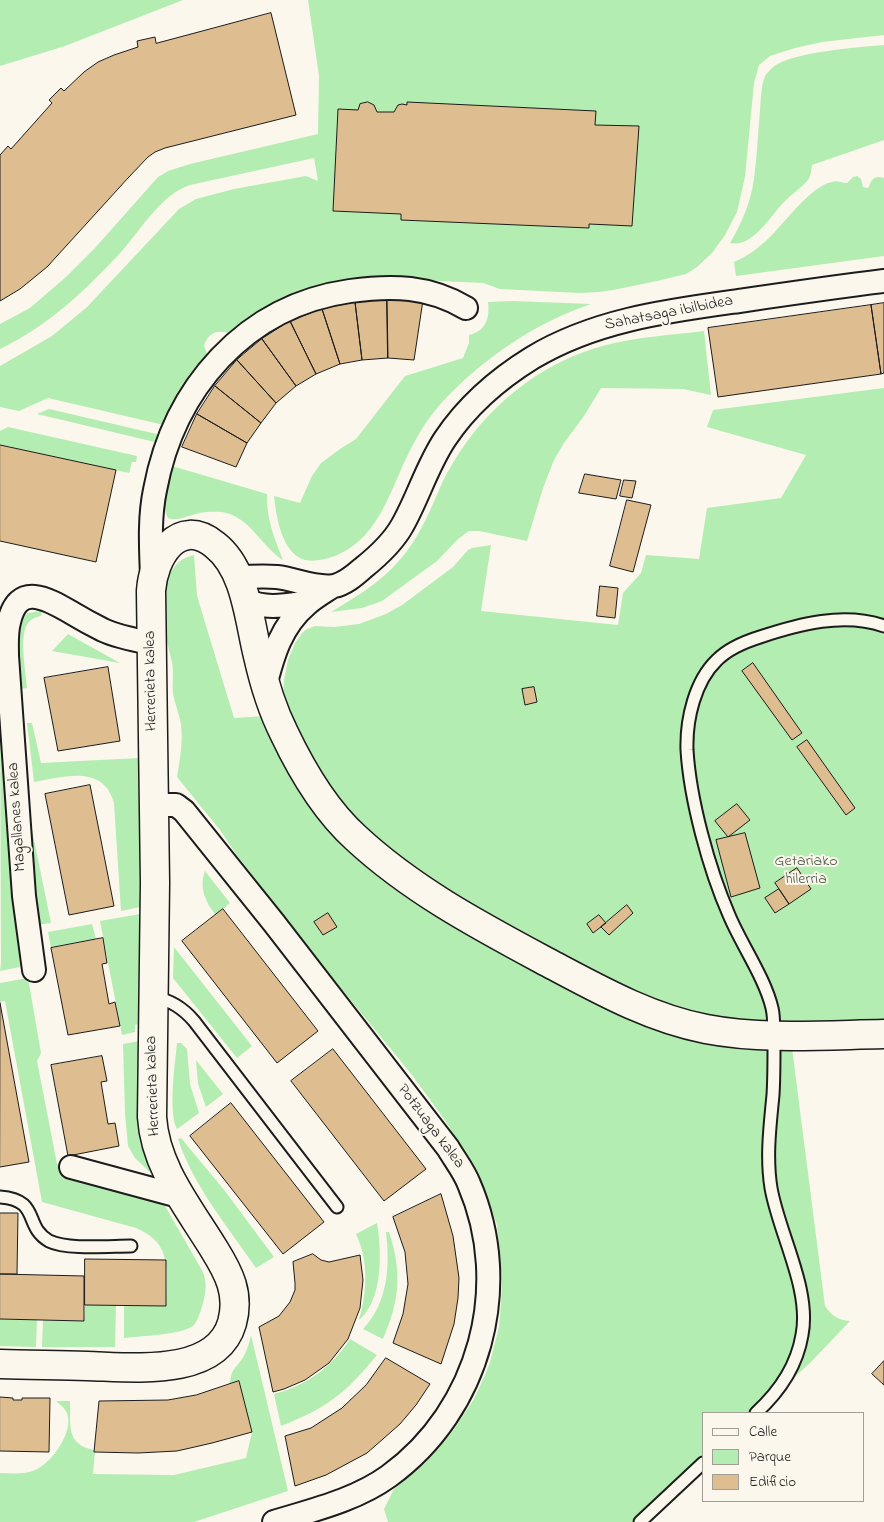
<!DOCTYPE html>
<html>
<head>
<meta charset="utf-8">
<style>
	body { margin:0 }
	#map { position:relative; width:884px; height:1522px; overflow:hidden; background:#fbf7ec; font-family:"Indie Flower",sans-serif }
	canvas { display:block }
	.legend { position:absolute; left:702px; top:1412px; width:162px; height:90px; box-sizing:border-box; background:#fbf7ec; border:1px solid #a29f99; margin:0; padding:6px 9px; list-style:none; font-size:15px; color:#1c1c1c }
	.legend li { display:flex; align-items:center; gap:10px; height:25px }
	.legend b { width:25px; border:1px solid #a29f99 }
</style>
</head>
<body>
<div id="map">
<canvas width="884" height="1522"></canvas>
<ul class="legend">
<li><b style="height:6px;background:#fbf7ec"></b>Calle</li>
<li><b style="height:14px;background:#b4edb1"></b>Parque</li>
<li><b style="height:14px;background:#debe91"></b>Edificio</li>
</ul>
</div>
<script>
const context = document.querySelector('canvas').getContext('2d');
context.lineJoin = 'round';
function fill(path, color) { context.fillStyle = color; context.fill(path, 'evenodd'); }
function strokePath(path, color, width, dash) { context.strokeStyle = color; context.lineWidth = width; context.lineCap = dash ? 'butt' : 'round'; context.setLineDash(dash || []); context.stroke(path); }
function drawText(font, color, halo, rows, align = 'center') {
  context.font = font + ' "Indie Flower",sans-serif'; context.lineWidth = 4; context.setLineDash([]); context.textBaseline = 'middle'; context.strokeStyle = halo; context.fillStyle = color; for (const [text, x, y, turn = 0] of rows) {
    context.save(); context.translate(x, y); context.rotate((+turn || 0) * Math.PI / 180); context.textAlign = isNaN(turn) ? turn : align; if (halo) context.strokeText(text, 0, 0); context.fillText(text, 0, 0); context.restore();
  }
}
fill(new Path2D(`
	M 0,0 L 183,0 L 65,46 L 0,66 Z
	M 308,0 L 884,0 L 884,35 L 822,42 L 795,48 L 770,56 L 759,65 L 754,83 L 745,177 L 737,212 L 725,235 L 712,253 L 697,267 L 686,274 L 657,281 L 613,290 L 599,292 L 579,293 L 500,289 L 483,283 L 378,278 L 351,280 L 321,286 L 285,299 L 273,305 L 231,334 C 218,329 208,332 204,346 L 208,356 C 189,376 175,400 164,425 L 48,398 L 19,411 L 0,407 L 0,366 L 52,336 L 87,307 L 179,209 L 196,199 L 234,189 L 306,176 L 318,181 L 314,158 L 190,185 C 162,194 141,229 122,251 C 86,290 48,326 0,349 L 0,324 L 30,308 L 67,276 L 95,248 L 158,177 L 168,171 L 190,164 L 318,134 L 319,76 Z
	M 884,45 L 884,140 L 812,165 C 811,170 811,176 808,180 C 801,188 792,194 784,202 C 771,215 753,248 730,243 C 742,223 751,201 754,179 C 757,156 758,133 760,110 C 761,99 761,86 765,76 C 767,73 770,70 773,67 C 792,52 858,47 884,45 Z
	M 857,176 L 861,179 L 863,187 L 867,188 L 869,187 C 871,179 875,175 884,178 L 884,256 L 736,276 L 734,262 C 748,256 760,247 771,236 C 786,221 811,186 832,182 C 837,180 841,183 847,183 L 853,177 Z
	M 513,301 L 591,304 C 539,322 494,351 454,390 C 439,404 425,422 415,441 C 392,481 383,537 335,556 C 326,559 315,562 305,560 C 282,554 276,516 274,496 L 300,503 L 312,476 L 321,463 L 340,449 L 356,439 L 405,376 L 463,358 L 469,343 L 469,335 C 486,331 490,318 488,302 Z
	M 704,331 L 711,395 L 683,389 L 601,388 L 584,416 L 564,443 L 554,460 L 543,488 L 527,541 L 479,531 L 469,531 L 458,539 L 437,561 L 382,601 L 362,608 L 331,612 C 376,585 402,568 426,519 C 435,502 440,484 450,468 C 484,408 540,362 606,345 C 638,337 671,335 704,331 Z
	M 884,388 L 884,1047 L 792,1048 L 825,1306 C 832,1316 838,1320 850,1321 L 811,1362 L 756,1413 L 703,1413 L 703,1463 L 640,1522 L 388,1522 L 384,1509 L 394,1489 L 424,1464 L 452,1432 L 474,1399 L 485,1375 L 490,1362 L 499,1327 L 501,1304 L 502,1279 L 497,1225 L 486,1192 L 476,1169 L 444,1119 L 412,1075 L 317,959 L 236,854 L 220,830 L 177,777 C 180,759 183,743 181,724 C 179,714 175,704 173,694 C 172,684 174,673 172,663 C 170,652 166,641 165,629 C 163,602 161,562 194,555 L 197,596 L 234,718 L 265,716 L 283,696 L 284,680 L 288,660 L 295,643 L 303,632 L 307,629 L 315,626 L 334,627 L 359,624 L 386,614 L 402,605 L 453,567 L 468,550 L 472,548 L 491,545 L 481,611 L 618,625 L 623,593 L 641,573 L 646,555 L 699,559 L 707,508 L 781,498 L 806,455 L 707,427 L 713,410 Z
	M 49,409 L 161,435 L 159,443 L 37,414 Z
	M 8,427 L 137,456 L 136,462 L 132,462 L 129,473 L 0,445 L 0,431 Z
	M 172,466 L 267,494 C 266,517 274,538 283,560 C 262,547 251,519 226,513 C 218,511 207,512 199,513 C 189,515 177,522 168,518 C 160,503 168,481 172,466 Z
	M 41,611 L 42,615 C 38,617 32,618 29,622 C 18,633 26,672 27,688 L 19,689 L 16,642 L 19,620 L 28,613 Z
	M 68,634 L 120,663 L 52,651 Z
	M 0,681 L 20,967 L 0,971 L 1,963 Z
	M 27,723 L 32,723 L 41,763 L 139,758 L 140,907 L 121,911 L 114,803 C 103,764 64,777 34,782 Z
	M 30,830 L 32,830 L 51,923 L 37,925 Z
	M 205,871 L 230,903 L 216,915 C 205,902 199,887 205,871 Z
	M 140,914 L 139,1024 L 135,1025 L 135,1032 L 122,1035 L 100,921 Z
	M 92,924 L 96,939 L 51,948 L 48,932 Z
	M 174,947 L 252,1046 L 237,1058 L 173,978 Z
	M 28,978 L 41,1053 L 37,1061 L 57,1164 L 62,1169 L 161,1202 L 165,1206 L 203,1272 C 207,1283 206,1292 203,1303 C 201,1310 198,1320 194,1325 C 184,1335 139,1336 124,1338 L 124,1306 L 166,1306 C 166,1271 174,1244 136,1228 L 42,1202 L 5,1001 L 0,1002 L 0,983 Z
	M 140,1041 C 138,1074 134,1109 142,1141 C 144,1154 153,1165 155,1177 L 135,1158 L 128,1146 L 125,1113 L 123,1044 Z
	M 177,1043 L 181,1043 L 187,1049 L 190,1084 L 199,1113 L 177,1129 C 168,1113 175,1063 177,1043 Z
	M 196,1060 L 223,1094 L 206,1107 L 198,1084 Z
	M 181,1138 L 225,1191 L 274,1257 L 256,1268 C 228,1227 194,1187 178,1139 Z
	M 377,1223 C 382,1252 383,1300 359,1320 C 367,1291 369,1262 356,1234 Z
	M 386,1232 L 389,1232 C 402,1272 400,1300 383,1339 L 363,1329 C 388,1303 390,1266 386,1232 Z
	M 85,1305 L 116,1305 L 115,1347 L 42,1347 L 43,1320 L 84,1321 Z
	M 0,1319 L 37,1320 L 36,1347 L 0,1346 Z
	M 251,1335 L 288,1491 L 194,1522 L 0,1522 L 0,1473 C 11,1473 24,1475 35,1470 C 52,1463 74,1432 67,1413 C 65,1408 60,1405 56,1401 L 70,1401 C 71,1425 65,1445 95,1450 L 93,1474 L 174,1475 L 246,1458 L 252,1432 L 239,1381 L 230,1384 C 231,1369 235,1369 242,1359 C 247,1352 249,1343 251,1335 Z
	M 350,1339 L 377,1355 C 346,1393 327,1408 281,1426 L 274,1394 C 306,1386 332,1367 350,1339 Z`), '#b4edb1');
const building = new Path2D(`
	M 271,13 L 296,115 L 165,148 L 155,152 L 148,157 L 128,178 L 47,267 L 20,289 L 0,301 L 0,155 L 8,146 L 11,149 L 52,103 L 49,100 L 61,88 L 64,91 L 84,72 L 98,62 L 114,55 L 138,47 L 137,41 L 155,37 L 156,43 Z
	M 368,102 L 374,105 L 377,112 L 394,112 L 398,105 L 402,104 L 407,105 L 407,102 L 596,111 L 595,125 L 639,126 L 632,226 L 589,224 L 589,228 L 401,220 L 401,214 L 333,211 L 338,109 L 358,110 L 360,104 Z
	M 387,299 L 423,300 L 414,360 L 388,358 Z
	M 387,299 L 388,358 L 362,360 L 355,302 Z
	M 355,302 L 362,360 L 340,364 L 322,309 Z
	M 884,303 L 884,373 L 881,374 L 871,305 Z
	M 871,305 L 881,374 L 718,397 L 708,328 Z
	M 322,309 L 340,364 L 316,374 L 290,321 Z
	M 290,321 L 316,374 L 296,386 L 262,339 Z
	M 262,339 L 296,386 L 276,403 L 237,360 Z
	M 237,360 L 276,403 L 261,423 L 215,386 Z
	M 215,386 L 261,423 L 247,443 L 197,414 Z
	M 197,414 L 247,443 L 236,467 L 182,447 Z
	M 0,445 L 116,470 L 96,562 L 0,541 Z
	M 585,474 L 621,480 L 616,499 L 579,493 Z
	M 624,480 L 636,481 L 632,498 L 620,496 Z
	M 627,500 L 651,505 L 633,572 L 610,566 Z
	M 600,586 L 618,588 L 615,618 L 597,616 Z
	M 753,663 L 802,733 L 792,740 L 742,671 Z
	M 108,667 L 120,741 L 58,751 L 44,678 Z
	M 534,687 L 537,702 L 525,705 L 522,689 Z
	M 807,740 L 855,808 L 846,815 L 797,747 Z
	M 90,785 L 114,906 L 69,915 L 45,794 Z
	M 737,804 L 750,820 L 728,837 L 715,821 Z
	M 745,833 L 760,888 L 731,897 L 716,840 Z
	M 797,868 L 811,889 L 789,904 L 775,883 Z
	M 779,889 L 789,904 L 775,913 L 765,898 Z
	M 627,905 L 633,913 L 609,935 L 601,927 Z
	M 223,909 L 318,1031 L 277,1063 L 182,941 Z
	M 328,913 L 337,927 L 323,935 L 314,922 Z
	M 599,915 L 606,923 L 593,933 L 587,924 Z
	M 103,938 L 107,963 L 102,964 L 109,1004 L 115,1002 L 120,1026 L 68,1035 L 51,948 Z
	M 0,1003 L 29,1162 L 0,1167 Z
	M 333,1049 L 426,1169 L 384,1201 L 291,1081 Z
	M 102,1056 L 107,1081 L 101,1082 L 108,1124 L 115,1123 L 119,1146 L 68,1156 L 51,1065 Z
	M 231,1103 L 324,1222 L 283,1254 L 190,1136 Z
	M 441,1194 L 453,1236 L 459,1278 L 458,1298 L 454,1324 L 441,1364 L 393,1343 L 403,1314 L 408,1284 L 405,1252 L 393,1217 Z
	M 0,1213 L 18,1213 L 17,1274 L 0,1274 Z
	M 313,1254 L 321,1260 L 329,1262 L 360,1255 L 363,1280 L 360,1308 L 348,1339 L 329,1363 L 305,1380 L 284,1389 L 273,1392 L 259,1327 L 279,1316 L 290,1302 L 295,1290 L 295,1283 L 293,1262 Z
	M 85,1259 L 166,1260 L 166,1306 L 85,1305 Z
	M 0,1274 L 84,1276 L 84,1321 L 0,1319 Z
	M 386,1358 L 430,1384 L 416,1405 L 400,1424 L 367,1453 L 326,1475 L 295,1486 L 285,1436 L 311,1428 L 342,1408 L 366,1385 Z
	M 884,1361 L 884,1385 L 872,1374 Z
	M 239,1381 L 252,1432 L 212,1443 L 177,1451 L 138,1453 L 94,1452 L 99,1401 L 168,1400 L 196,1395 Z
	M 0,1397 L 13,1398 L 13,1400 L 22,1400 L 22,1398 L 50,1398 L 49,1452 L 0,1451 Z`);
fill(building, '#debe91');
strokePath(building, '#1c1c1c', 1);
const service = new Path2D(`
	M 154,997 C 170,1000 183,1008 194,1021 L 337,1207
	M 0,1197 C 41,1200 23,1226 49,1241 C 67,1250 110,1246 131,1246
	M 756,1413 C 779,1392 797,1365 802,1335 C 811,1289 779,1234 771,1188 C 766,1157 770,1126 773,1095 C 774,1079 774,1063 774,1047 C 773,1034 775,1020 772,1008 C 765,978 741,944 729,915 C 709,869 690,800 687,750 C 686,719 695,681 717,660 C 729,648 744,642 760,637 C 799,624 844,612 884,626
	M 640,1522 L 703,1463`);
const minor = new Path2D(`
	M 152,577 C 151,548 149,519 155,490 C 174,388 245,306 350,291 C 393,285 429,286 466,308
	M 238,577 C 251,577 264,576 277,577 C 295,579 315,589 334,586 C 345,584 355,575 363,568 C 378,556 393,542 402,526 C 418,498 427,466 445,439 C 467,406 498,379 532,358 C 595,320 667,311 739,301 C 787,294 835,287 884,281
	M 245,600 C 266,610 287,605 309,602
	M 265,686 C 273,655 281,626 307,604 C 315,597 324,592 333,586
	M 154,805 L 176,805 L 184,811 L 274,923 L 448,1148 C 455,1160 464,1171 469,1184 C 513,1286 480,1410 389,1476 C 356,1500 313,1510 274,1522
	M 34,970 L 24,896 L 7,656 C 7,645 6,633 9,622 C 18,581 48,599 72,613 C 82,619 93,625 103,630 C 118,637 135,640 151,643
	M 71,1167 L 182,1197`);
const tertiary = new Path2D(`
	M 0,1364 C 29,1365 58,1365 87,1366 C 131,1367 216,1378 232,1323 C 240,1294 229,1273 214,1249 C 189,1208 155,1167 152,1117 L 155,883 L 151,591 C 153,558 178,515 215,545 C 246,569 249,620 258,656 C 264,683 272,709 284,733 C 302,771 325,810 356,838 C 412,890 480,926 547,962 C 598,989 649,1018 706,1029 C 763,1040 826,1035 884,1034`);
strokePath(service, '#1c1c1c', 15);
strokePath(minor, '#1c1c1c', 26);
strokePath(tertiary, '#1c1c1c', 31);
strokePath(service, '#fbf7ec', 11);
strokePath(minor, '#fbf7ec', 22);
strokePath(tertiary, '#fbf7ec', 28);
drawText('16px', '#1c1c1c', '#fbf7ec', [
	["Sahatsaga ibilbidea",669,314,-11],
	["Herrerieta kalea",152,681,-91],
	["Magallanes kalea",18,817,-94],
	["Herrerieta kalea",154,1086,-92],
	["Potzuaga kalea",430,1127,53]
]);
drawText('16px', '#4a5b49', '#fbf7ec', [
	["Getariako",806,862],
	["hilerria",806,880]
]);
</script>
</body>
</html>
